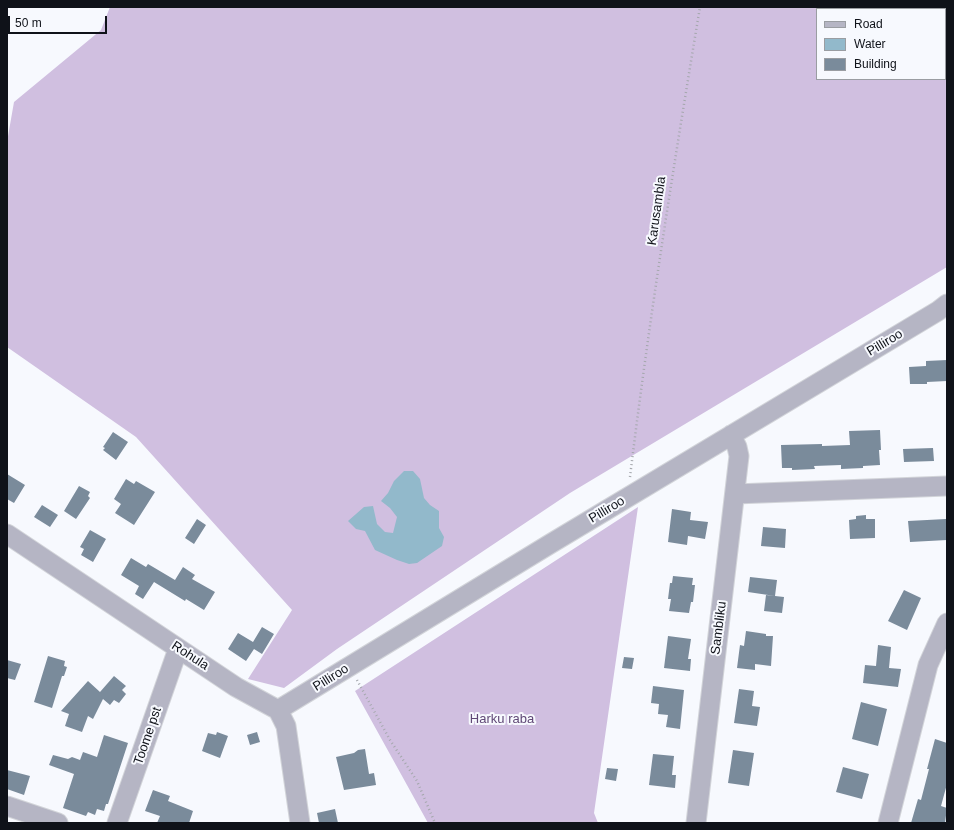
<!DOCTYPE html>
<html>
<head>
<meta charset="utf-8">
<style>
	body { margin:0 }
	#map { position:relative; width:954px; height:830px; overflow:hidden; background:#f7f9fe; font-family:Arial,sans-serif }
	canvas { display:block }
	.frame { position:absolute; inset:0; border:8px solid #0f1219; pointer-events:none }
	.legend { position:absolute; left:816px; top:8px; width:130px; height:72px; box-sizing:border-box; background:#f7f9fe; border:1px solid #9a9da2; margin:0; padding:5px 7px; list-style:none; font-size:12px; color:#0f1219 }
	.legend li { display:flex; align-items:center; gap:8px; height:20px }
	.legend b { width:20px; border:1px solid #9a9da2 }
	.scale { position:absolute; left:8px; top:16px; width:99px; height:18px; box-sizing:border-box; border:2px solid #0f1219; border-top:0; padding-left:5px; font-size:12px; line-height:14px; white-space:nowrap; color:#0f1219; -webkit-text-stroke:3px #f7f9fe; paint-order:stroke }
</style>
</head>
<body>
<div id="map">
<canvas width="954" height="830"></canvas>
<div class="frame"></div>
<ul class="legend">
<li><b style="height:5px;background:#b5b5c4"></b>Road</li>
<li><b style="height:11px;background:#92b9cb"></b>Water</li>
<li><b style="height:11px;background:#7a8b9b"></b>Building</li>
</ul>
<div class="scale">50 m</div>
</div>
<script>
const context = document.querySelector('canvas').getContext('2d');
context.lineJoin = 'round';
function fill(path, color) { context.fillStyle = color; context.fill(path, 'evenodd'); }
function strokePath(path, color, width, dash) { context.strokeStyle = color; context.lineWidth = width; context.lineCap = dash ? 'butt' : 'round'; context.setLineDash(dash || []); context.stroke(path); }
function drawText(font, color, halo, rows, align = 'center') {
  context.font = font + ' Arial,sans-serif'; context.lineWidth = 4; context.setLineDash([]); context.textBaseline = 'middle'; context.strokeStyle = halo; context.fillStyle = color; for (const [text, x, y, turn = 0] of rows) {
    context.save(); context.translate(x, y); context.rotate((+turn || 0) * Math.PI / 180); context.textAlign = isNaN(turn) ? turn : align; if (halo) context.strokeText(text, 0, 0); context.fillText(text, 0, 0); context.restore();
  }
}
fill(new Path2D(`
	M 110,7 L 947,7 L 947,267 L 570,493 L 337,649 L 284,688 L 248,679 L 292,610 L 136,437 L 7,347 L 7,142 L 14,102 L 101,30 ZM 817,9 L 945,9 L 945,79 L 817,79 Z
	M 638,507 L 594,813 L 598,823 L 428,823 L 355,691 Z`), '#d0bfe0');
fill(new Path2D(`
	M 404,471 L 413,471 L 420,479 L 424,498 L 430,505 L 439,511 L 439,528 L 444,537 L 442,546 L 417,563 L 409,564 L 397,560 L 375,550 L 365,531 L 356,529 L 348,521 L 364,507 L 373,506 L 377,524 L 385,532 L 393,533 L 397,517 L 390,508 L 381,501 L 388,493 L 394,481 Z`), '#92b9cb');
fill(new Path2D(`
	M 947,360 L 947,381 L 927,382 L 927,384 L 910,384 L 909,367 L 926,366 L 926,361 Z
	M 880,430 L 881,450 L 879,450 L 880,465 L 863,466 L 863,468 L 841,469 L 841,465 L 814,466 L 815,469 L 792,470 L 792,468 L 782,468 L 781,445 L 822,444 L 822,446 L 850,445 L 849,431 Z
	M 113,432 L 128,442 L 116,460 L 103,450 L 105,448 L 103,447 Z
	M 933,448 L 934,461 L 904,462 L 903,449 Z
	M 7,474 L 25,485 L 14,503 L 7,499 Z
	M 126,479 L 134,484 L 136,481 L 155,492 L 134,525 L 115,513 L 121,504 L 114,499 Z
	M 79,486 L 90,492 L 88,496 L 90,498 L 76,519 L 64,511 Z
	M 42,505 L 58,515 L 50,527 L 34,517 Z
	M 672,509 L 691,512 L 690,520 L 708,522 L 705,539 L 688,536 L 687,545 L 668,542 Z
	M 866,515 L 866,519 L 875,519 L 875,538 L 850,539 L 849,520 L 856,519 L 856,516 Z
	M 197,519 L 206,525 L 194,544 L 185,538 Z
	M 946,519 L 947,540 L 910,542 L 908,521 Z
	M 763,527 L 786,529 L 785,548 L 761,546 Z
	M 90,530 L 106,539 L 93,562 L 81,555 L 84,549 L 80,547 Z
	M 131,558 L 146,567 L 148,564 L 175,580 L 183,567 L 195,575 L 192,579 L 215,592 L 204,610 L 186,599 L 185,601 L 154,582 L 143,599 L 135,594 L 139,586 L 121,575 Z
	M 673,576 L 693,578 L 692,585 L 695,585 L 693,602 L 691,602 L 689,613 L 669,611 L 671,599 L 668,599 L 670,583 L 672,583 Z
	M 750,577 L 777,580 L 775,596 L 748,592 Z
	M 904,590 L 921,598 L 907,630 L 888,621 Z
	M 766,595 L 784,597 L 782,613 L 764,611 Z
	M 262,627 L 274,634 L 262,654 L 254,649 L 246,661 L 228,649 L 238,633 L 253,642 Z
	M 746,631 L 766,634 L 766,636 L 773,636 L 771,666 L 755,664 L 755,670 L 737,668 L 740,645 L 744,646 Z
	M 668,636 L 691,639 L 688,659 L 691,659 L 690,671 L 664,668 Z
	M 878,645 L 891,647 L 889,668 L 901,669 L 898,687 L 863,683 L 865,665 L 876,666 Z
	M 48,656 L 65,661 L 64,666 L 67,667 L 64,676 L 62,676 L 52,708 L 34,702 Z
	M 624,657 L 634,658 L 632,669 L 622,668 Z
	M 7,660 L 21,664 L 15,680 L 7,678 Z
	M 114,676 L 126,686 L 122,690 L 126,694 L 119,703 L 114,700 L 110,705 L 103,699 L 93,719 L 88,716 L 82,732 L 65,726 L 69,714 L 61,711 L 88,681 L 100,692 Z
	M 653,686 L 684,690 L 680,729 L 666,727 L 668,715 L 658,714 L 659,704 L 651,703 Z
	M 739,689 L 754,691 L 752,706 L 760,707 L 757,726 L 734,723 Z
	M 861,702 L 887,709 L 878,746 L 852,739 Z
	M 217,732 L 228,736 L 220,758 L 202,751 L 208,733 L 216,735 Z
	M 257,732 L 260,742 L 250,745 L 247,735 Z
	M 104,735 L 128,743 L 108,804 L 106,804 L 104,811 L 97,809 L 95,815 L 88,812 L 86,816 L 63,808 L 74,774 L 49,765 L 53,755 L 68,759 L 72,757 L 80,760 L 83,752 L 97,757 Z
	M 935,739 L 947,743 L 947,784 L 941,806 L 947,808 L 945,823 L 911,823 L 918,799 L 921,800 L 929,769 L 927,769 Z
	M 365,749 L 369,774 L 374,773 L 376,785 L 344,790 L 336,757 L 354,753 L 358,750 Z
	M 733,750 L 754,753 L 749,786 L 728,783 Z
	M 653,754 L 674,756 L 672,775 L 676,775 L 675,788 L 649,785 Z
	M 843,767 L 869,774 L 862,799 L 836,792 Z
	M 607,768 L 618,769 L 616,781 L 605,779 Z
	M 7,770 L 30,776 L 24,795 L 7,789 Z
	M 153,790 L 170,796 L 168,801 L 193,811 L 189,823 L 157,823 L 160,816 L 145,811 Z
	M 335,809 L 338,823 L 319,823 L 317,813 Z`), '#7a8b9b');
const minor = new Path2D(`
	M 735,494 L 947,486
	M 7,534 L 236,687 L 278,710 L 286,726 L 300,823
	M 278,710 L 550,544 L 938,311 L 947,304
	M 7,806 L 58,823
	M 117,823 L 178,649
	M 696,823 L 739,456 L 737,447 L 731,435
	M 888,823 L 928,665 L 947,623`);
strokePath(minor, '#d2d4d9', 21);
strokePath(new Path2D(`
	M 630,477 C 649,320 674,163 700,7
	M 357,680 L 390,740 L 417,781 L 435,823`), '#a4a7ac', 2.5, [1, 3]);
strokePath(minor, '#b5b5c4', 19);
drawText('13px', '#0f1219', '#f7f9fe', [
	["Karusambla",657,211,-82],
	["Pilliroo",885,343,-31],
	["Pilliroo",607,510,-31],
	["Sambliku",719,628,-83],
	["Rohula",190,656,33],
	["Pilliroo",331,678,-32],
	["Toome pst",148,736,-71]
]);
drawText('13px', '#604876', '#f7f9fe', [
	["Harku raba",502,719]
]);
</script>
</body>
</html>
